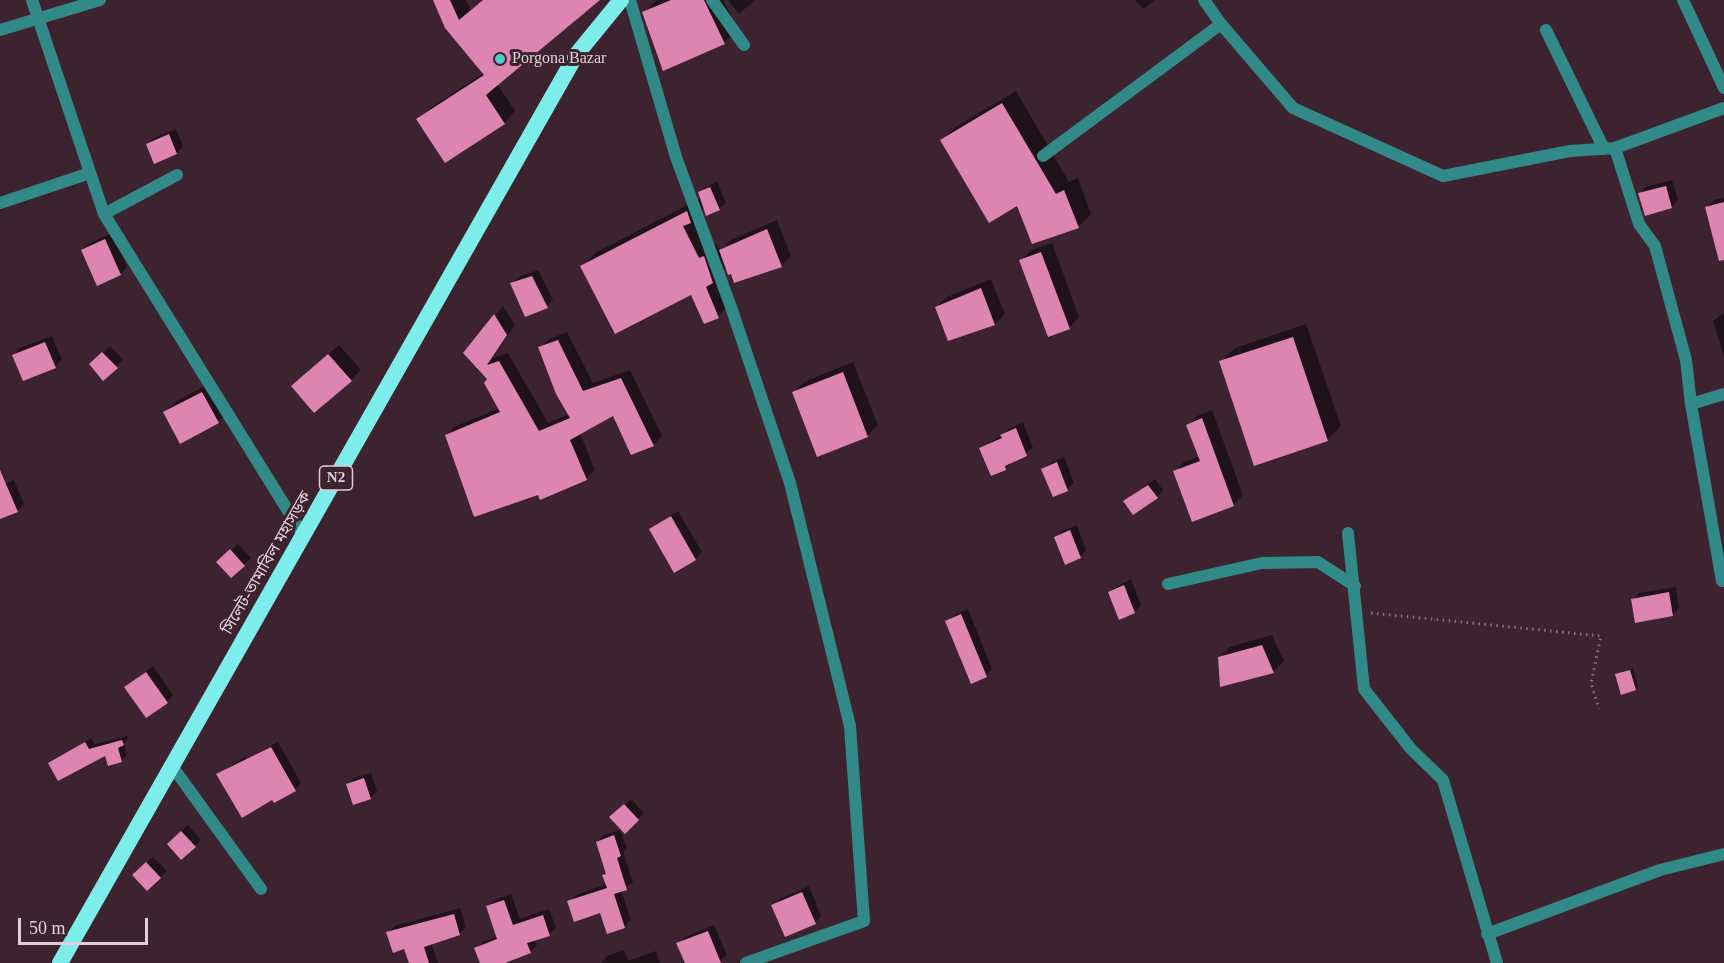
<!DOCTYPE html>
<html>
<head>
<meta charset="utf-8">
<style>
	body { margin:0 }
	#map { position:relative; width:1724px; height:963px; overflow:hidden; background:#3d2330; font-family:"Times New Roman",serif }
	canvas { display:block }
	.scale { position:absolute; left:18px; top:918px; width:130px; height:27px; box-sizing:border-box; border:3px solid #e0cfd7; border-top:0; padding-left:8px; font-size:18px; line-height:21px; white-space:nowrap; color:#e0cfd7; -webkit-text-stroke:4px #3d2330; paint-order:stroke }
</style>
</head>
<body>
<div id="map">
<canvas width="1724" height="963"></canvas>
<div class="scale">50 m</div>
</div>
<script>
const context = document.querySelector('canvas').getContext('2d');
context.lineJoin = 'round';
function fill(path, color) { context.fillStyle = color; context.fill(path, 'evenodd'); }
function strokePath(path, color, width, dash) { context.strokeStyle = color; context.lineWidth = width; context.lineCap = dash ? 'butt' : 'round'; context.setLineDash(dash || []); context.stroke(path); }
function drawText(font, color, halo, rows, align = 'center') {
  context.font = font + ' "Times New Roman","Noto Sans Bengali",serif'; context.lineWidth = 6; context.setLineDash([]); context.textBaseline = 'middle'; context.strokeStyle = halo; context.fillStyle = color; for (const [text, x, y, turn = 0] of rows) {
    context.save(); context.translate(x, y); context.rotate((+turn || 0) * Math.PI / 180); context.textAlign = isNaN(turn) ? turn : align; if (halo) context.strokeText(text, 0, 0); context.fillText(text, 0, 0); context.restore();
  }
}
fill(new Path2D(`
	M 435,0 L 466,0 L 471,10 L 482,0 L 598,0 L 497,84 L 515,111 L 504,123 L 418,120 L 430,108 L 484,73 Z
	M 657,0 L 723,0 L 738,29 L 724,43 L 644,13 Z
	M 728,0 L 755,0 L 739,14 Z
	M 1135,0 L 1155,0 L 1144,9 Z
	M 1016,91 L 1069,182 L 1078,178 L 1091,214 L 1078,227 L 1018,204 L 942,140 L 955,127 Z
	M 176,129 L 183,146 L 177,153 L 155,162 L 147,145 L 154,138 Z
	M 1672,180 L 1678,200 L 1671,207 L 1640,194 L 1646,187 Z
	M 717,181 L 726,203 L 719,209 L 705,207 L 697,215 L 713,246 L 717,244 L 720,251 L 731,240 L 777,220 L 791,256 L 781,266 L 732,272 L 727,267 L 719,275 L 731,303 L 718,317 L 692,293 L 582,267 L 595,253 L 701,198 L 699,192 Z
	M 1724,198 L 1724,234 L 1707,207 L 1714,200 Z
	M 112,233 L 127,267 L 120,274 L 83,250 L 90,243 Z
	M 1052,243 L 1079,317 L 1069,328 L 1021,261 L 1031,250 Z
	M 538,270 L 553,300 L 547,306 L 512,283 L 519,277 Z
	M 991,279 L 1005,314 L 995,324 L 949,340 L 936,307 L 947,297 Z
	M 503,306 L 515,325 L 493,358 L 508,353 L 548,423 L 570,414 L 540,348 L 549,339 L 567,332 L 593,383 L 630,370 L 662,436 L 653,445 L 613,414 L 580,433 L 595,470 L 586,479 L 538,493 L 447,435 L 456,426 L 500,408 L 489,379 L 465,353 Z
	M 1724,313 L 1724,356 L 1713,321 Z
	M 1306,324 L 1341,426 L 1327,440 L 1221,362 L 1235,348 Z
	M 52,336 L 62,360 L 55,366 L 14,355 L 20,348 Z
	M 339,345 L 361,370 L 351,380 L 303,376 Z
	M 110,346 L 123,360 L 103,378 L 91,364 Z
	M 853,362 L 878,425 L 867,436 L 794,392 L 804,382 Z
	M 212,382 L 228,411 L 218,422 L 165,413 L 175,402 Z
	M 1212,410 L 1243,495 L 1233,505 L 1175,472 L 1184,462 L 1200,456 L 1188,426 L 1197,416 Z
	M 1023,422 L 1033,448 L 1005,468 L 981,449 L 1009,429 Z
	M 1064,457 L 1074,483 L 1067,489 L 1043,470 L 1050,463 Z
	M 1155,479 L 1163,490 L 1157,497 L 1125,501 Z
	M 14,480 L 24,504 L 17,511 L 0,518 L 0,486 Z
	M 678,511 L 702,552 L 695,559 L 651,529 Z
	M 1077,525 L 1086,550 L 1080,557 L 1055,538 L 1062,531 Z
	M 238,544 L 251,558 L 231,576 L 218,562 Z
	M 1131,579 L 1141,605 L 1134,612 L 1110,592 L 1117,586 Z
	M 1676,587 L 1679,608 L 1673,614 L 1633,600 L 1639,593 Z
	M 968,609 L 992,669 L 986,676 L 947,622 L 954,615 Z
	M 1272,635 L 1284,661 L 1274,671 L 1222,686 L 1219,658 L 1230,647 Z
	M 153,666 L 173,695 L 167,702 L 126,687 Z
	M 1633,668 L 1638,686 L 1635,689 L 1616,674 Z
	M 127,736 L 129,738 L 124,743 L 127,755 L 121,761 L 106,753 L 50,763 L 91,738 L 95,744 Z
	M 278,742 L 301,783 L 295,790 L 273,798 L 218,774 L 246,756 L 247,759 Z
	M 371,773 L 377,791 L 370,798 L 348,785 L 354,778 Z
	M 631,799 L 644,813 L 625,831 L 612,817 Z
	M 188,825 L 201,840 L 195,846 L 175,837 Z
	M 620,830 L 627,848 L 623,852 L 633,882 L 621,890 L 631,920 L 624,926 L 601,912 L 569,902 L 576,895 L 607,884 L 604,875 L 607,872 L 597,842 L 604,835 Z
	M 153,857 L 167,871 L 147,889 L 134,875 Z
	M 809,886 L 821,916 L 815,923 L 773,905 L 780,899 Z
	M 511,894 L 520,919 L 549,909 L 556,928 L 549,934 L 534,939 L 537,945 L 530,952 L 501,963 L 482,963 L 476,949 L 483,942 L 498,936 L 488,906 L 495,900 Z
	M 460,908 L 466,927 L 460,933 L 431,943 L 438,963 L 411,963 L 405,947 L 388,932 L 395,926 Z
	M 714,925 L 727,955 L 716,963 L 686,963 L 678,944 L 685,937 Z
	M 624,950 L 628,961 L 656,951 L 660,963 L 601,963 L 607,956 Z`), '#0007');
fill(new Path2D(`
	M 433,0 L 450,0 L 459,20 L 483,0 L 600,0 L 486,95 L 505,124 L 445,163 L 416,119 L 484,75 L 445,28 Z
	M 671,0 L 704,0 L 725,44 L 663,71 L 642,12 Z
	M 1002,103 L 1056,194 L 1064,190 L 1079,228 L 1032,244 L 1017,206 L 989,223 L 940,140 Z
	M 169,134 L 177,154 L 154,164 L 146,144 Z
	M 1666,186 L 1672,208 L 1645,216 L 1638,193 Z
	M 710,187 L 720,210 L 706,216 L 698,192 Z
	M 1724,202 L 1724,260 L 1719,261 L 1705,207 Z
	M 687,211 L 691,223 L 683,226 L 699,258 L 704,256 L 713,283 L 706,287 L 719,318 L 704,324 L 691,295 L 615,334 L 580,266 Z
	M 767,229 L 782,267 L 734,283 L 731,274 L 728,275 L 719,250 Z
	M 105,239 L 121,275 L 97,286 L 81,250 Z
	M 1041,252 L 1070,329 L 1048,337 L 1019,260 Z
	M 532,276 L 548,308 L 525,317 L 510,283 Z
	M 981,288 L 995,325 L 948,341 L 935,307 Z
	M 494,314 L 507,335 L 487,365 L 499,361 L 539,431 L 570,418 L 556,394 L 538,347 L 558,340 L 583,391 L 621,378 L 654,446 L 631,455 L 613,416 L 570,440 L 587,480 L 540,500 L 538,495 L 474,517 L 445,435 L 500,412 L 484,383 L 487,379 L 463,353 Z
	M 1293,337 L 1328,441 L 1254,466 L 1219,361 Z
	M 45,342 L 56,368 L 23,381 L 12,355 Z
	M 102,352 L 118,368 L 103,381 L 89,364 Z
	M 328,354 L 352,381 L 314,413 L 291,386 Z
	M 843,372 L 868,437 L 817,457 L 792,392 Z
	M 202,392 L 219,423 L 180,444 L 163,412 Z
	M 1202,418 L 1234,506 L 1192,522 L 1173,471 L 1200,461 L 1186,425 Z
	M 1016,428 L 1027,456 L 1005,466 L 1006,470 L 991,476 L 979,448 L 1002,438 L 1000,435 Z
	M 1057,462 L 1068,491 L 1053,497 L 1041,469 Z
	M 0,470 L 18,512 L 0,519 Z
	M 1148,485 L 1158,498 L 1133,515 L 1123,501 Z
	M 671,516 L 696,560 L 674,573 L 649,529 Z
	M 1070,530 L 1081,558 L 1065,565 L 1054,537 Z
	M 230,549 L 245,566 L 231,578 L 216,562 Z
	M 1124,585 L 1135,613 L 1119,620 L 1108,592 Z
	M 1669,592 L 1673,616 L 1635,623 L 1631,599 Z
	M 961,614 L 987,677 L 971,684 L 945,621 Z
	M 1262,645 L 1274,673 L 1220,687 L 1218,657 Z
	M 1630,670 L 1636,690 L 1621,695 L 1615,674 Z
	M 146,672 L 168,703 L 146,718 L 124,687 Z
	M 122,740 L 124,745 L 118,748 L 122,762 L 108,766 L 105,756 L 58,781 L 48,763 L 85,742 L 89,749 Z
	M 271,747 L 296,791 L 274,803 L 272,800 L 242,818 L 216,774 Z
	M 364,778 L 371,799 L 353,805 L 346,784 Z
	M 624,804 L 639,820 L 625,834 L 609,817 Z
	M 181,831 L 196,847 L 181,860 L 167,844 Z
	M 614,835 L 621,856 L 617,858 L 627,890 L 614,894 L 625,928 L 607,934 L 600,913 L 574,922 L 567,901 L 607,888 L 602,875 L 606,874 L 596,842 Z
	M 146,862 L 161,878 L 147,891 L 132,875 Z
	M 802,892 L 816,924 L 785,937 L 771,905 Z
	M 504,900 L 513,925 L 543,915 L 550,936 L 527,943 L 531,953 L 505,963 L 480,963 L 474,948 L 497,939 L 486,906 Z
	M 454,914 L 460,935 L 424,947 L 429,963 L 409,963 L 404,949 L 393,953 L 386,932 Z
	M 708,931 L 721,963 L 685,963 L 676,943 Z`), '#de84b3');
strokePath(new Path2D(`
	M 1371,613 L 1601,636 L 1591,683 L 1599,709`), '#89737e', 3, [1.5, 4.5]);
strokePath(new Path2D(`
	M 32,0 L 104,214
	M 630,0 L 676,157 L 731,307 L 790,483 L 850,726 L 864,921 L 746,963
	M 712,0 L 744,45
	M 1204,0 L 1221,24
	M 1683,0 L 1724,88
	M 0,30 L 100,0
	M 1546,30 L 1604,149
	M 1615,148 L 1639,224 L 1655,246 L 1686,360 L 1691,404 L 1722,581
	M 1043,156 L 1221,24 L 1293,108 L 1443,176 L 1570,151 L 1615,148 L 1724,108
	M 177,175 L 104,214 L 303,535
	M 0,203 L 90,173
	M 1691,404 L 1724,394
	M 1348,533 L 1364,689 L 1411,749 L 1443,780 L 1497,963
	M 1168,584 L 1262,563 L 1318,562 L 1355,586
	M 172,766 L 261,889
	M 1487,934 L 1660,870 L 1724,854`), '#318a88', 12);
strokePath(new Path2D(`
	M 60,963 L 576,55 L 621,0`), '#7cedea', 16);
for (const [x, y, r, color] of [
	[500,59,6,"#53cdc9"]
]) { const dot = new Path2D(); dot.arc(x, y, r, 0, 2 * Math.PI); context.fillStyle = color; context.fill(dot); strokePath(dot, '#3d2330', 2); }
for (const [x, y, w] of [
	[336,478,33]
]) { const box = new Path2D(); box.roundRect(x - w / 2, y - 12, w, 24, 4.5); context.fillStyle = '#3d2330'; context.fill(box); strokePath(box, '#e0cfd7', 1.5); }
drawText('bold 15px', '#e0cfd7', null, [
	["N2",336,478]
]);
drawText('16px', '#e0cfd7', '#3d2330', [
	["Porgona Bazar",512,59]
], 'left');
drawText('16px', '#e0cfd7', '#3d2330', [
	["সিলেট-তামাবিল মহাসড়ক",267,563,-60]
]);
</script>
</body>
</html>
